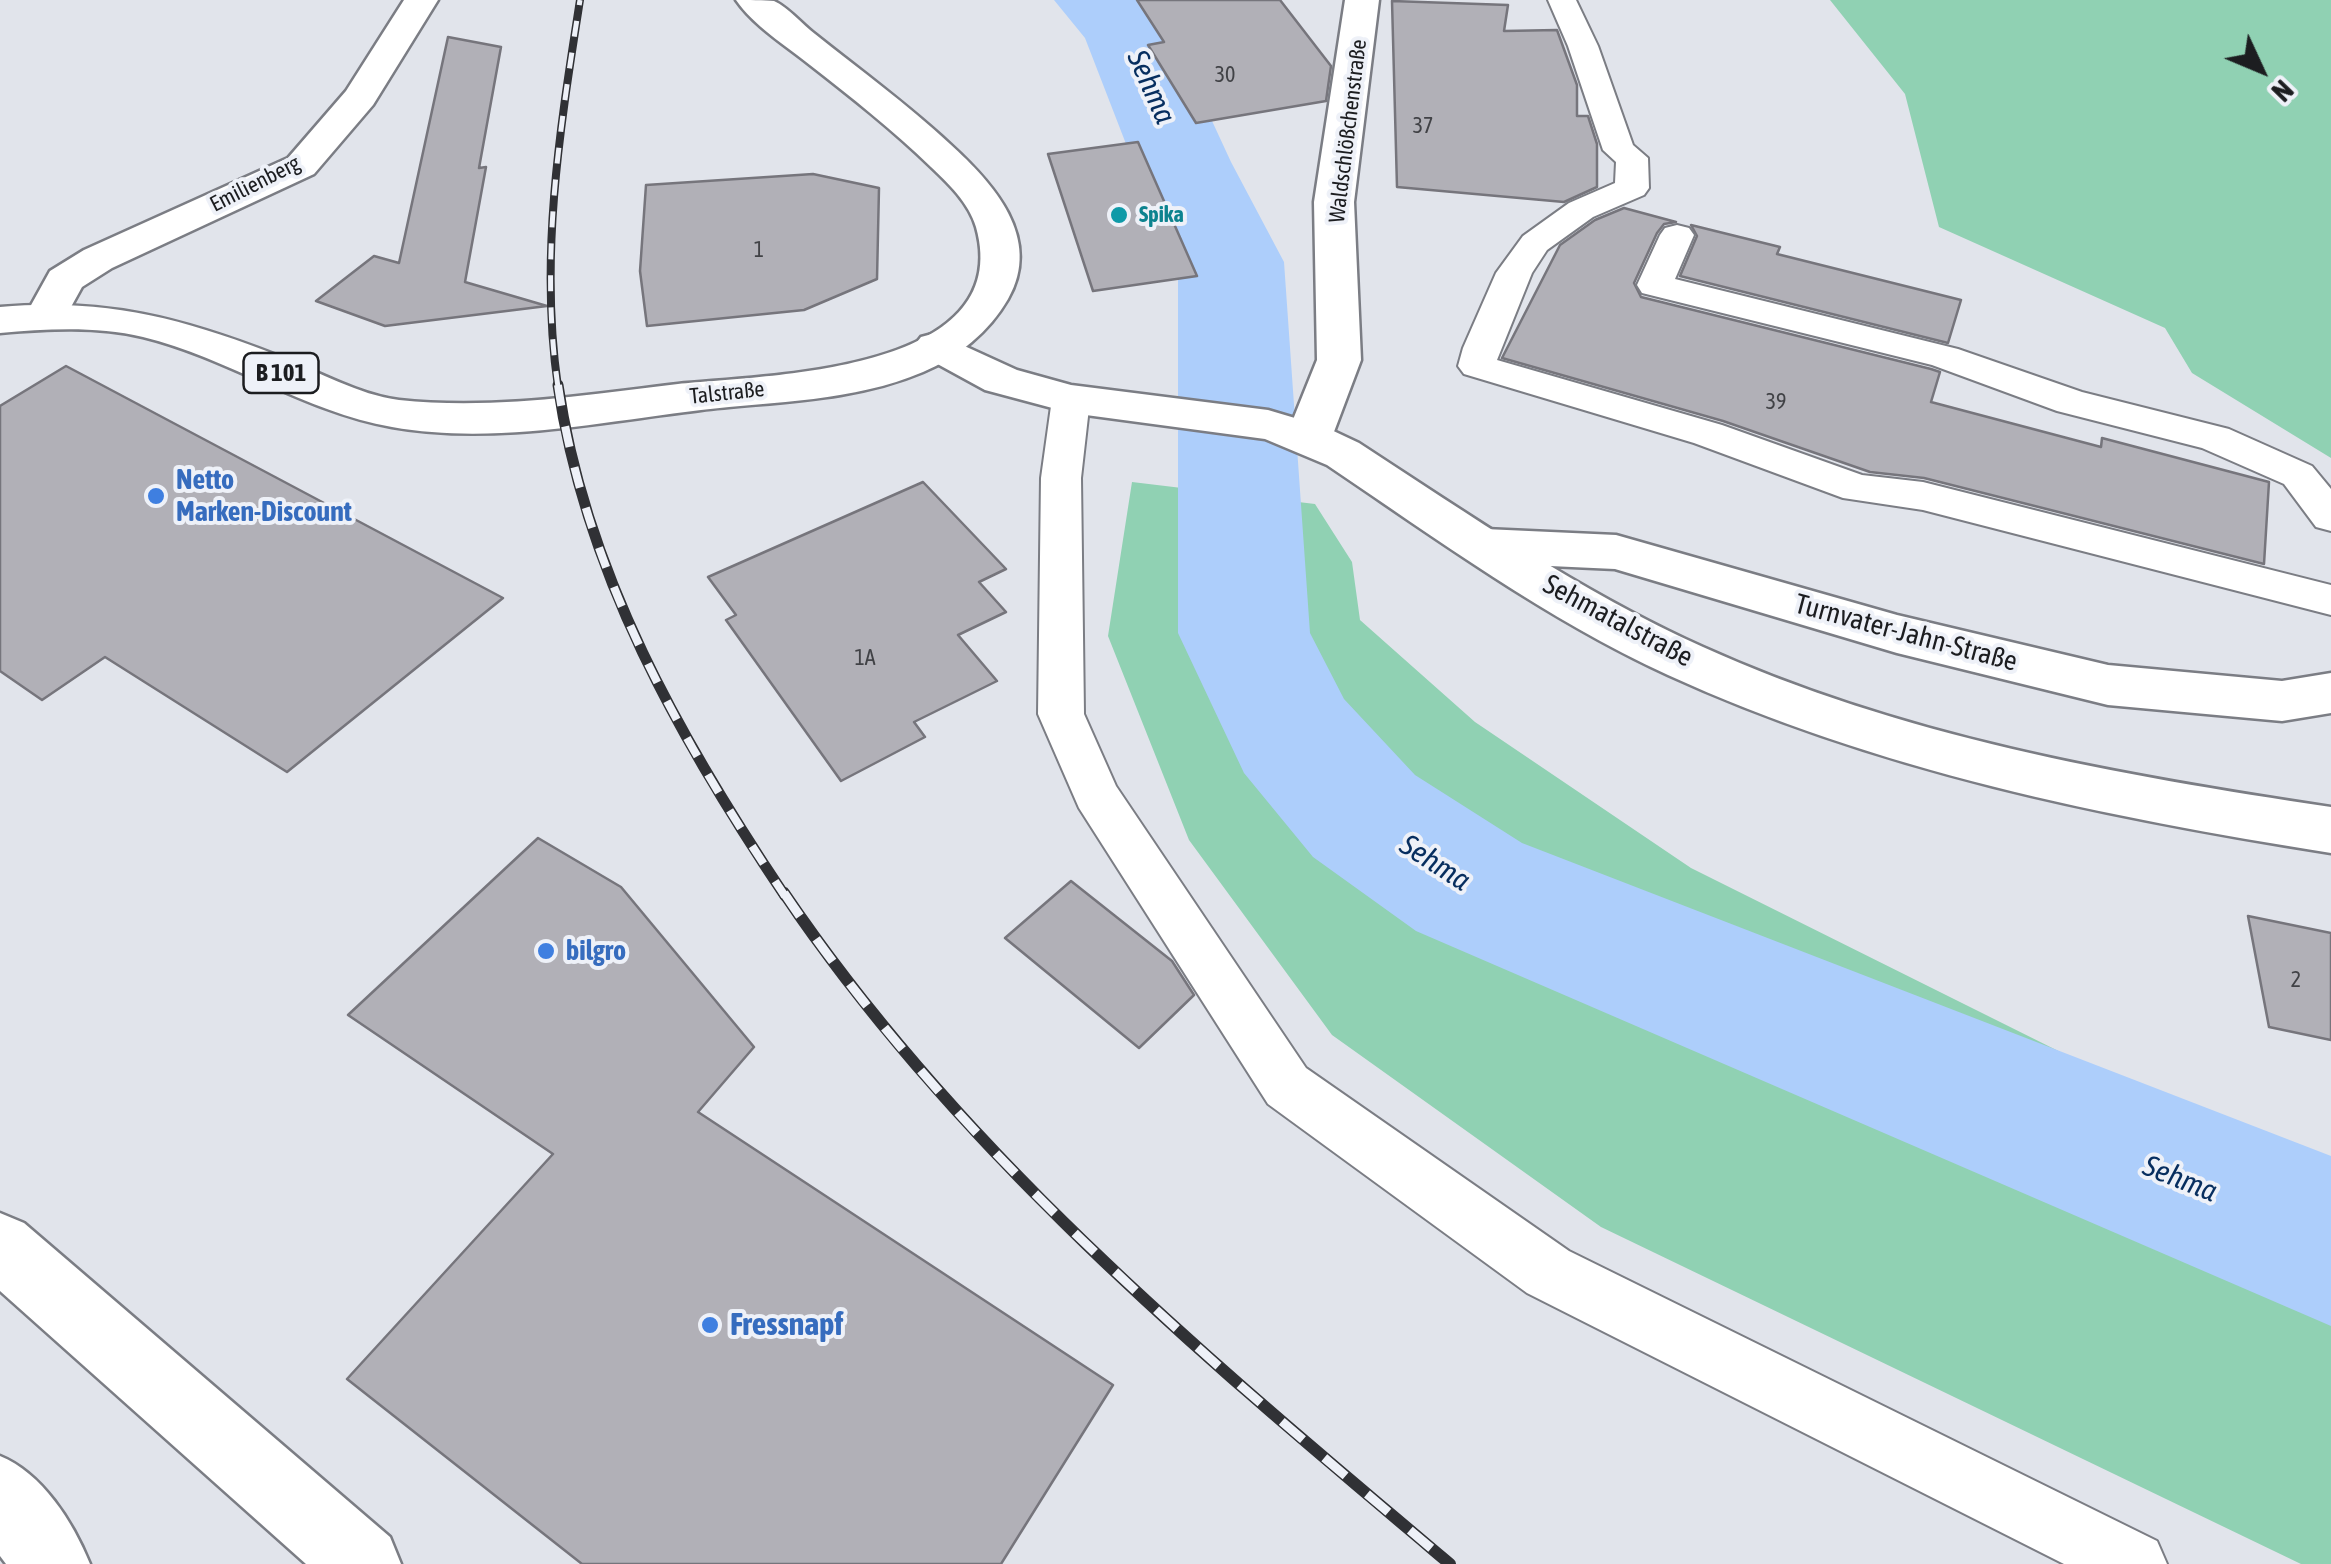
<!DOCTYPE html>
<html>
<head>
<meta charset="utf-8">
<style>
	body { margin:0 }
	#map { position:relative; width:2331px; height:1564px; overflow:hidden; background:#e1e4eb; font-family:"Asap Condensed",sans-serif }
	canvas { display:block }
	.north { position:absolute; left:2211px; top:20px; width:100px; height:100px; -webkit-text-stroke:8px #eef1f8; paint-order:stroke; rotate:134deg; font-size:28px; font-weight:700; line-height:40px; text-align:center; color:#1c1d20 }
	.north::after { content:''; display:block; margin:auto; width:35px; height:45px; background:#1c1d20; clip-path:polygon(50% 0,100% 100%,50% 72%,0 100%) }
</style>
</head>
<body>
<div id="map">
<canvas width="2331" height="1564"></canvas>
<div class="north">N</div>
</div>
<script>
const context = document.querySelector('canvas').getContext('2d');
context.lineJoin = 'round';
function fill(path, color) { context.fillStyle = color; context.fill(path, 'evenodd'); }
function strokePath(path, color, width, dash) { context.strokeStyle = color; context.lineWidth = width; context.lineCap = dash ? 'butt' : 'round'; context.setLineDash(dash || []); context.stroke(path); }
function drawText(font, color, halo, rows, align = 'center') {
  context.font = font + ' "Asap Condensed",sans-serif'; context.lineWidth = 8; context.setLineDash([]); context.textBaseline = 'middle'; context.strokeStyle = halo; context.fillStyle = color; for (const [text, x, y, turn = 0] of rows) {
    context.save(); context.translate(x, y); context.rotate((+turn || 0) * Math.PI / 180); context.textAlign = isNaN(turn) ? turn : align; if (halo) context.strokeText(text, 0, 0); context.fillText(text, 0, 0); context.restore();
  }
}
fill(new Path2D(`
	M 1830,0 L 2331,0 L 2331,458 L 2192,373 L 2165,328 L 1939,227 L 1905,94 Z
	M 1132,482 L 1315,504 L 1352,562 L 1360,620 L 1475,722 L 1691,868 L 2241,1142 L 2331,1171 L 2331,1564 L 2301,1564 L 1601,1227 L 1332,1035 L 1189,840 L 1108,636 Z`), '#90d1b3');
fill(new Path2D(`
	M 1054,0 L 1146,0 L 1170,30 L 1231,162 L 1284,262 L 1310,633 L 1344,699 L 1415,775 L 1522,843 L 2331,1156 L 2331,1326 L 1416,931 L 1313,857 L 1244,773 L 1178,633 L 1178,262 L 1133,162 L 1085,38 Z`), '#adcefb');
const building = new Path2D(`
	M 1137,0 L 1280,0 L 1331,66 L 1326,101 L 1196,123 L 1148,45 L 1164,42 Z
	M 1392,1 L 1508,5 L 1504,31 L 1557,30 L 1577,85 L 1577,116 L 1588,116 L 1597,144 L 1597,187 L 1564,202 L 1397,187 Z
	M 448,37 L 501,47 L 479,168 L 486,167 L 465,282 L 547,306 L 385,326 L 316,301 L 374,256 L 399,263 Z
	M 1138,142 L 1197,276 L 1093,291 L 1048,154 Z
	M 813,174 L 879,188 L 877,279 L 804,310 L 647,326 L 640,271 L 646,185 Z
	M 1624,208 L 1676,222 L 1664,224 L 1657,233 L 1634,283 L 1641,297 L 1931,369 L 1940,372 L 1931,402 L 2101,447 L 2102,438 L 2269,482 L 2264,564 L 1924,478 L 1870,472 L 1723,421 L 1502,358 L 1560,245 L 1595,220 Z
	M 1691,225 L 1780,247 L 1777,254 L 1961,300 L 1948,343 L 1680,276 L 1697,236 Z
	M 66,366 L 503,598 L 287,772 L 105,657 L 42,700 L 0,671 L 0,406 Z
	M 923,482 L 1006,569 L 979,582 L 1006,612 L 958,635 L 997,681 L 914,722 L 925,737 L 841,781 L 726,620 L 736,615 L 708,577 Z
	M 538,838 L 621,887 L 754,1047 L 698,1112 L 1113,1385 L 1001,1564 L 582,1564 L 347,1379 L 553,1154 L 348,1015 Z
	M 1071,881 L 1172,961 L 1194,995 L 1139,1048 L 1005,938 Z
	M 2248,916 L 2331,933 L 2331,1040 L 2269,1027 Z`);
fill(building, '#b1b0b7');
strokePath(building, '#76757c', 2.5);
const service = new Path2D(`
	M 1548,0 L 1576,0 L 1598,46 L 1633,145 L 1648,158 L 1649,188 L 1644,195 L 1593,217 L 1547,250 L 1532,273 L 1497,360 L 1722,425 L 1862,475 L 1923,482 L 2331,585 L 2331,615 L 1923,510 L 1843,498 L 1694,443 L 1464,374 L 1458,366 L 1463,348 L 1496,273 L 1523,236 L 1569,203 L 1615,183 L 1616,162 L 1603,150 L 1568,46 Z
	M 1677,225 L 1689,228 L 1694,235 L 1675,279 L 1958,349 L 2082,392 L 2229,429 L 2312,466 L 2331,489 L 2331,531 L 2316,527 L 2284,484 L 2202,448 L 2057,411 L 1932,365 L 1642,293 L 1637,285 L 1660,235 L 1665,228 Z
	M 1071,387 L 1085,390 L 1090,399 L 1081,478 L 1084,714 L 1116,786 L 1306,1068 L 1569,1251 L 2157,1541 L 2167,1564 L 2064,1564 L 1527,1293 L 1268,1104 L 1079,808 L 1038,714 L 1041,478 L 1052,399 L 1057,390 Z`);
const minor = new Path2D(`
	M 404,0 L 438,0 L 373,105 L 314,174 L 112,268 L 82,287 L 61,325 L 46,329 L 31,325 L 25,316 L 50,271 L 84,250 L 288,158 L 346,91 Z
	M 1345,0 L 1379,0 L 1354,202 L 1361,360 L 1332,437 L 1325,447 L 1309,452 L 1293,447 L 1286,437 L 1317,360 L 1314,202 Z
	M 1485,529 L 1616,535 L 1897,615 L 2108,665 L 2282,681 L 2331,673 L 2331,713 L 2282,721 L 2108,705 L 1897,653 L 1615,569 L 1485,563 L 1468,558 L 1461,546 L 1468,534 Z
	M 0,1213 L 24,1223 L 390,1537 L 401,1564 L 306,1564 L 0,1291 Z`);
const secondary = new Path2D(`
	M 936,333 L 1017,370 L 1071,385 L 1268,410 L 1325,427 L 1359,443 C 1471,516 1581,592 1703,647 C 1902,737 2117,775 2331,807 L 2331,853 C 2104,817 1878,771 1668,675 C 1546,619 1437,539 1327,465 L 1265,439 L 1071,413 L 985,390 L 921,355 L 914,346 L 921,337 Z`);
const primary = new Path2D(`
	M 736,0 C 747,0 765,0 774,1 C 788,7 803,25 815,34 C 860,70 907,104 950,144 C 993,183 1043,238 1008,299 C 989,332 958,357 923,372 C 852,402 776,401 701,410 C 601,422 492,445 392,427 C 305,412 229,358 143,337 C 96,326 47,329 0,333 L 0,307 C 105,298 182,318 279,356 C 317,371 359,395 399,400 C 492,410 586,395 678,384 C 763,375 1017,374 976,227 C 969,203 948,183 931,167 C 893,130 851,97 810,65 C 785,45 754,26 736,0 Z
	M 0,1456 C 42,1473 73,1522 90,1564 L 6,1564 L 0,1556 Z`);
strokePath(service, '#7b7d84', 4);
strokePath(minor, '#7b7d84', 5);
strokePath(secondary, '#7b7d84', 5);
strokePath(primary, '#7b7d84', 5);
fill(service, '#fff');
fill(minor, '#fff');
fill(secondary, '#fff');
fill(primary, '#fff');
const railFar2 = new Path2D(`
	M 558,387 C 539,257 560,128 580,0`);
const railFar1 = new Path2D(`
	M 558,385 C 585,572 681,741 785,896`);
const rail = new Path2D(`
	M 784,893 C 961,1155 1210,1362 1450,1564`);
strokePath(railFar2, '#303135', 8);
strokePath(railFar1, '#303135', 11);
strokePath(rail, '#303135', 12);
strokePath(railFar2, '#eef1f8', 5, [16]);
strokePath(railFar1, '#eef1f8', 8, [21]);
strokePath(rail, '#eef1f8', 9, [28]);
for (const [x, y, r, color] of [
	[1119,215,10,"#0f9aa8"],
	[156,496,10,"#3f7fe0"],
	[546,951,10,"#3f7fe0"],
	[710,1325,10,"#3f7fe0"]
]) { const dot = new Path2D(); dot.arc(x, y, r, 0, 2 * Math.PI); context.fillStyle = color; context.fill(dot); strokePath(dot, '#eef1f8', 4); }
drawText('22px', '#414246', null, [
	["30",1225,75],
	["37",1423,126],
	["1",759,250],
	["39",1776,402],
	["1A",865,658],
	["2",2296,980]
]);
drawText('22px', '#1c1d20', '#eef1f8', [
	["Waldschlößchenstraße",1348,131,-83],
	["Emilienberg",255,184,-27],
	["Talstraße",727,393,-6]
]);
drawText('bold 22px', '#0d838f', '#eef1f8', [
	["Spika",1139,215]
], 'left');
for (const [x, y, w] of [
	[281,373,75]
]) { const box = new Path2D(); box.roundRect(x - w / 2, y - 20, w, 40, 8); context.fillStyle = '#eef1f8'; context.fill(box); strokePath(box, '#1c1d20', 2.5); }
drawText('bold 25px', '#1c1d20', null, [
	["B 101",281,373]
]);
drawText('bold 28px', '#366cbe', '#eef1f8', [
	["Netto",176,480],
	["Marken-Discount",176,512],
	["bilgro",566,951]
], 'left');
drawText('28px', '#1c1d20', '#eef1f8', [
	["Sehmatalstraße",1618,621,28],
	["Turnvater-Jahn-Straße",1906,633,15]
]);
drawText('italic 30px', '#072e5f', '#eef1f8', [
	["Sehma",1151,87,66],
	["Sehma",1435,863,33],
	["Sehma",2180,1179,22]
]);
drawText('bold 32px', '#366cbe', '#eef1f8', [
	["Fressnapf",730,1325]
], 'left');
</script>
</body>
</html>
